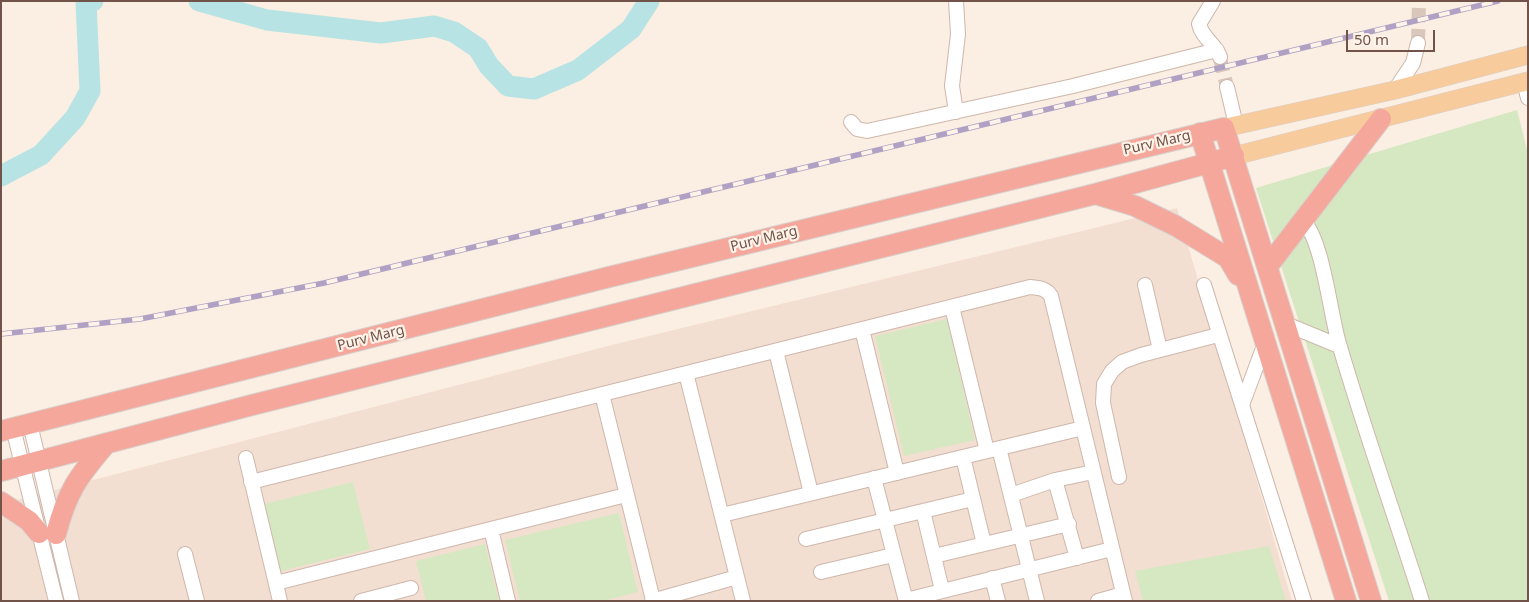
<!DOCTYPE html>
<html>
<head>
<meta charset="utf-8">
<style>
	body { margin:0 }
	#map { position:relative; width:1529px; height:602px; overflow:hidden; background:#fbeee2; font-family:"Noto Sans",sans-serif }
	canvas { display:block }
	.frame { position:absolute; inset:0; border:2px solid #725349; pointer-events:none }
	.scale { position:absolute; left:1346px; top:30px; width:89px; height:22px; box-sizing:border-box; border:2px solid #725349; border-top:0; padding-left:6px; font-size:15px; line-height:18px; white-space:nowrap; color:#725349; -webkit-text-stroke:4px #fef3e8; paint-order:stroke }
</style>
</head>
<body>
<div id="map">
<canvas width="1529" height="602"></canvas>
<div class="frame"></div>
<div class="scale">50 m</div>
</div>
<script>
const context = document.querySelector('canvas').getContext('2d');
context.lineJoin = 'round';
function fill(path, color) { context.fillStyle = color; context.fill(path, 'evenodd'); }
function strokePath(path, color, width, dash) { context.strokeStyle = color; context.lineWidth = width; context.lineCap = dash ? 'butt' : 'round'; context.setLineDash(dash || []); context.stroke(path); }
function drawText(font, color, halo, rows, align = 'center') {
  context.font = font + ' "Noto Sans",sans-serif'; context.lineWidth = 4.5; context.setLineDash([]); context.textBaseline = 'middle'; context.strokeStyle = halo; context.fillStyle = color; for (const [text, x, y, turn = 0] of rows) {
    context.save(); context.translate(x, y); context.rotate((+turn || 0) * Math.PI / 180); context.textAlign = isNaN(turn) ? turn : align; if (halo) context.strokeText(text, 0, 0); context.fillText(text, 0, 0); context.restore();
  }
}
fill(new Path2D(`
	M 1177,208 L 1292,601 L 1,601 L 1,504 L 612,345 Z`), '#f3dfd1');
fill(new Path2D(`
	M 1517,110 L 1528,154 L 1528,601 L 1389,601 L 1256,188 Z
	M 947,319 L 975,440 L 904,456 L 875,336 Z
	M 353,482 L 370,549 L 281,571 L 264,504 Z
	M 619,513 L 638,592 L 603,601 L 520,601 L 505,540 Z
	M 485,544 L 499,601 L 426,601 L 416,561 Z
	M 1269,546 L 1286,601 L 1143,601 L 1135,571 Z`), '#d6e8c1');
strokePath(new Path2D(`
	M 199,1 L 267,20 L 381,33 L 434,26 L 454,32 L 478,48 L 489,66 L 508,86 L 534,89 L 578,70 L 631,29 L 649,1
	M 1,176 L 41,155 L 75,118 L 90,91 L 86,2 L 93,1`), '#b7e3e4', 21);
strokePath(new Path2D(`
	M 1418,43 L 1419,1
	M 1220,58 L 1227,87`), '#d9c7bc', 14, [14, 7]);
const minor = new Path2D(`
	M 956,1 L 958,34 L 952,86 L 956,112
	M 1213,1 L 1199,24 C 1202,38 1215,43 1220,57
	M 1524,82 L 1528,98
	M 1227,87 L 1236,125
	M 1395,90 L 1413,63 L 1418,43
	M 851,122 L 857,129 L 867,131 L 1073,86 L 1217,50
	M 1303,220 C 1324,243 1330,316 1340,347 C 1365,432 1395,516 1422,601
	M 1145,285 L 1160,350
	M 1204,285 L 1304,601
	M 952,307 L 987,451
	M 1286,324 L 1339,346
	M 862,329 L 897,473
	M 776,351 L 811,493
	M 686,373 L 743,601
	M 602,394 L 653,600
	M 1242,405 L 1265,343
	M 30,424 L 72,601
	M 13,428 L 56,601
	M 999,448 L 1037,601
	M 963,457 L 984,544
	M 246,458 L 280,601
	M 1119,477 L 1103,403 L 1104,384 L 1112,371 L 1122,362 L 1141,355 L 1218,335
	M 874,478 L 906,601
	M 1055,480 L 1077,558
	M 251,482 L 1030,287 C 1039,288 1046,288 1051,296 L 1125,601
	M 1011,495 L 1055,480 L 1093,472
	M 923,511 L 942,590
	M 722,515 L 1083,428
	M 491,529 L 508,601
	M 806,539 L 973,499
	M 185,554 L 197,601
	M 934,556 L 1069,524
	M 821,572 L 893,555
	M 992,578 L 998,601
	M 276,583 L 626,495
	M 906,600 L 1112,549
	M 361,601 L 411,588
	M 652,601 L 737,577
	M 1098,601 L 1123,594`);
const major = new Path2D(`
	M 1224,128 L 1395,90 L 1528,55
	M 1234,156 L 1528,81`);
const highway = new Path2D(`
	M 1200,133 L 1346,601
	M 1095,194 L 1135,206 L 1176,226 L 1228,258 L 1238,275
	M 1268,266 L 1381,119
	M 1,431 L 609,277 L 1224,128 L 1371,601
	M 1,471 L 252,405 L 1095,194 L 1234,156
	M 1,502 L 29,521 L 39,533
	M 56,534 C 67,492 77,478 105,445`);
strokePath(minor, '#ceb7ac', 16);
strokePath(major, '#d8cfcc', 19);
strokePath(highway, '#d8cfcc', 22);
strokePath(minor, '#fff', 14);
strokePath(major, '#f8cb9c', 18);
strokePath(highway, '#f4a79a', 20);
const rail = new Path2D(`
	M 1,334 L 140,319 L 324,283 L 1498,1`);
strokePath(rail, '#b0a1c4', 5.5);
strokePath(rail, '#fef3e8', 4, [11]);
drawText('14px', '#725349', '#fef3e8', [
	["Purv Marg",1157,143,-13],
	["Purv Marg",764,239,-14],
	["Purv Marg",371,338,-14]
]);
</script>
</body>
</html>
